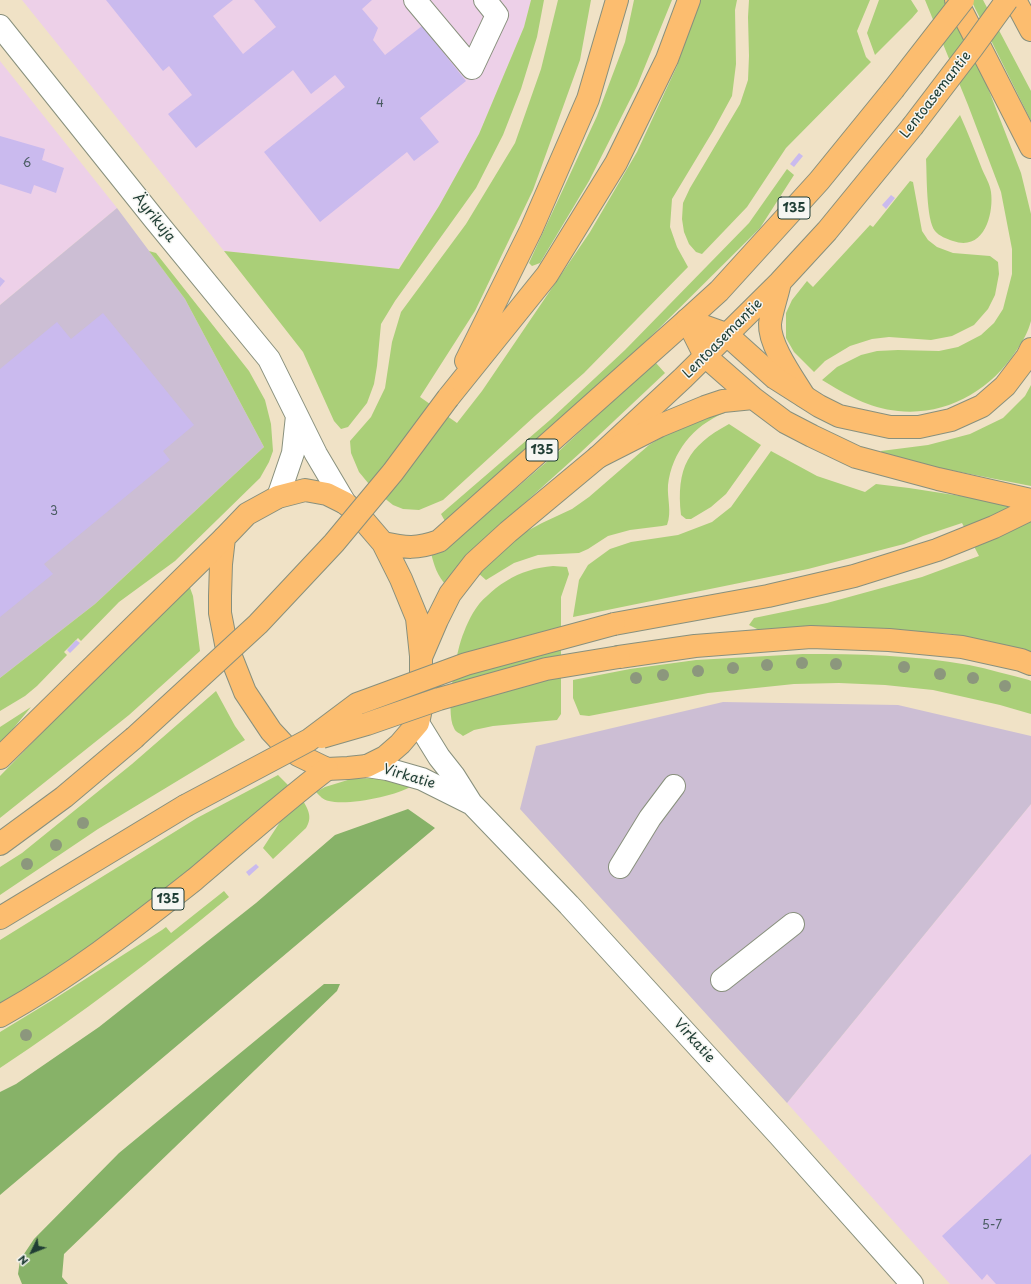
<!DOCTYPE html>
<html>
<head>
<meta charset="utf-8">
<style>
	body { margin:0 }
	#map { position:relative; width:1031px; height:1284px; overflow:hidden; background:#f0e2c6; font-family:"Playpen Sans",sans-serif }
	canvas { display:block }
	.north { position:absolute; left:12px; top:1232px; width:40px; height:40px; -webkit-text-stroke:3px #f6f6f2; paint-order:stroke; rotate:227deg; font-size:11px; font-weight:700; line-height:16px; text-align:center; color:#1f3d34 }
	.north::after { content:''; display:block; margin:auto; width:14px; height:18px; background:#1f3d34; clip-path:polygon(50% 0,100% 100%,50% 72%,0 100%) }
</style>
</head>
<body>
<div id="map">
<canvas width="1031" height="1284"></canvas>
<div class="north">N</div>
</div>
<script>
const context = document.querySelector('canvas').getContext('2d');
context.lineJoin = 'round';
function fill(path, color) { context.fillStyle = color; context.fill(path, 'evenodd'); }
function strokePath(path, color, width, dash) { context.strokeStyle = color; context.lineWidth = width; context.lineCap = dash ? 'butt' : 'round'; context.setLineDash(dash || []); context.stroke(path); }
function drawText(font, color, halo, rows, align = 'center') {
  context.font = font + ' "Playpen Sans",sans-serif'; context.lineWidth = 3; context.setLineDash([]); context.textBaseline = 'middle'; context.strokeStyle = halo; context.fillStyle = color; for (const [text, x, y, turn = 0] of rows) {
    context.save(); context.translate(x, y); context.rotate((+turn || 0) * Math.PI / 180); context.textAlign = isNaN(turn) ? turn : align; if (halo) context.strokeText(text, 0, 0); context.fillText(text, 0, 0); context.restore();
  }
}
fill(new Path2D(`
	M 22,0 L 531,0 L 524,27 L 479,134 L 439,206 L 398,269 L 224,251 Z
	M 0,61 L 117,208 L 0,305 Z
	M 1031,804 L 1031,1284 L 950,1284 L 787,1103 Z`), '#edd0e8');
fill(new Path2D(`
	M 117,208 L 185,299 L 264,447 L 95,604 L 0,678 L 0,305 Z
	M 723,702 L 898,705 L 1031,736 L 1031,804 L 787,1103 L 520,809 L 536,746 Z`), '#ccbed4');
fill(new Path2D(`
	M 531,0 L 544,0 L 537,37 L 521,89 L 503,135 L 476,188 L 395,301 L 381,324 L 377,366 L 374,384 L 367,403 L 348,427 L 341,429 L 334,421 L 303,352 L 224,251 L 399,269 L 439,206 L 479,134 L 524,27 Z
	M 558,0 L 591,0 L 580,60 L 533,190 L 475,311 L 420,397 L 457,423 L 482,391 L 590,232 L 637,152 L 677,66 L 698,0 L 737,0 L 735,10 L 736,64 L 732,96 L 713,131 L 672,199 L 670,227 L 677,247 L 688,267 L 584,373 L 536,415 L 443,500 L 419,510 L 403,509 L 393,505 L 373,489 L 359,472 L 351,453 L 350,441 L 371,417 L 385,388 L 392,342 L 401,312 L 466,224 L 515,143 L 541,69 Z
	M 634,0 L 672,0 L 637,86 L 589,181 L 540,263 L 532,266 L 529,263 L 534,252 L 597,116 L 625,42 Z
	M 749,0 L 870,0 L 857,31 L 866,57 L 871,62 L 786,148 L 747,207 L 702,254 L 696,252 L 689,244 L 684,232 L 682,219 L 683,203 L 690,188 L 740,104 L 748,80 L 749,56 L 748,17 Z
	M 879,0 L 911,0 L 918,11 L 912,18 L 875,55 L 867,33 Z
	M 925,0 L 944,0 L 986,83 L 1021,173 L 1031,214 L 1031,321 C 1028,332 1023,341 1016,351 C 990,391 946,416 898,411 C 868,408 847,395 822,380 L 837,367 L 861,355 L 877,351 L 898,350 L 939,351 L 958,347 L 981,335 L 994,323 L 1003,309 L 1012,274 L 1012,249 L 1001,192 L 968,105 Z
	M 971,0 L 983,0 L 1031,91 L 1031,121 Z
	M 960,115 C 968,133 975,151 982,169 C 985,176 990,184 991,192 C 994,214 984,252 953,241 C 947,239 939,236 935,231 C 926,220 927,174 926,159 Z
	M 787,169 L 794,175 L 760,228 L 611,376 L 446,523 L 441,514 L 550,420 L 625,350 L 749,223 Z
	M 910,181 L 913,182 L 922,231 L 928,240 L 937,247 L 953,253 L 990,256 L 998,262 L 999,274 L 995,295 L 988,309 L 974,325 L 952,336 L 931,340 L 889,337 L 872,339 L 850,346 L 825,361 L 814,372 L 794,352 L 786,338 L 786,313 L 792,300 L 807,281 L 813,287 L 870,225 L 873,227 Z
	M 149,251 L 156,253 L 249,371 L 265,400 L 271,424 L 273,451 L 269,462 L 260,478 L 175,561 L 119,602 L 81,641 L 78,638 L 64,652 L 67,655 L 37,686 L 25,696 L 0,711 L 0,678 L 95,604 L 264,447 L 185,299 Z
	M 656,363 L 665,373 L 580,453 L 479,544 L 469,555 L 447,586 C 437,576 434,565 431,553 L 449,545 L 460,537 L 558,452 L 646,370 Z
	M 1031,385 L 1031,486 L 914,463 L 883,456 L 881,451 L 928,445 L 970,434 L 1003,418 L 1025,396 Z
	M 721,411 L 724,413 C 693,426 672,452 668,485 C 667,498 672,512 667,525 L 662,526 L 630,530 L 608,536 L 588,549 L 579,553 L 538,555 L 514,563 L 486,580 L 477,572 L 516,537 L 542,523 L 572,509 L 589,497 L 649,445 L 675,429 Z
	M 729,424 L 761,445 L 726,494 L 711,507 L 691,519 L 686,519 L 681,515 C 676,468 688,446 729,424 Z
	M 771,451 L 817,476 L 865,492 L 876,484 L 909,488 L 993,501 L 1031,512 L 1031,654 L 952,634 L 864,628 L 757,629 L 749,625 L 754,618 L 827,603 L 922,577 L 979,556 L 962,523 L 923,536 L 904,544 L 808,569 L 573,617 L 579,580 L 588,565 L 610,549 L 631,542 L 678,535 L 712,522 L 731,507 Z
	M 553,566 L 567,567 L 569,574 L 561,597 L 561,714 L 557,720 L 493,726 L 474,730 L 463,736 C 460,733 455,732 454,728 C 445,711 456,650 464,632 C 469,619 476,605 487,596 C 498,585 514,575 528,571 C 536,568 545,567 553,566 Z
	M 189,585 L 193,596 L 200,651 L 129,715 L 0,818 L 0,776 L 136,636 Z
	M 803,654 C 859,654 914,655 969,665 C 989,669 1009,675 1029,680 L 1031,681 L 1031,714 L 1000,705 L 933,690 L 885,685 L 839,683 L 794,684 L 708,693 L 589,716 L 580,715 L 573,698 L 573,680 L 630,669 L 696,660 Z
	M 216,691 L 235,726 L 245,740 L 98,829 L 0,895 L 0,867 L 22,853 L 132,764 Z
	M 31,707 L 7,736 L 0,743 L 0,727 Z
	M 278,775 L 288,785 L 253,819 L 192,872 L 37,985 L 0,1004 L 0,940 L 197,818 Z
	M 373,778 L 412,784 L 412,786 C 396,796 347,806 329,801 C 323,800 320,796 316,792 L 325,787 L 351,779 Z
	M 302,799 C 308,809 313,817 306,828 L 273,859 L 263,848 L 282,819 Z
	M 224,891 L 229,897 C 155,958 80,1015 0,1068 L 0,1032 L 51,1001 L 162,930 L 166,927 L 171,933 Z`), '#aacf78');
fill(new Path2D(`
	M 408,809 L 435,828 L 0,1195 L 0,1092 L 16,1084 L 99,1027 L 256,903 L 335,835 Z
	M 324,984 L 340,984 L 337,991 L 64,1254 L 62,1277 L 68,1284 L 22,1284 L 18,1274 L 20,1260 L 34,1239 L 119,1153 Z`), '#87b268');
fill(new Path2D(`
	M 106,0 L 233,0 L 213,16 L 243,54 L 276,27 L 254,0 L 372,0 L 362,9 L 378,28 L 373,40 L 385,55 L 422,26 L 466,81 L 420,118 L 439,142 L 414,161 L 407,152 L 320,222 L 264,152 L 345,87 L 335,75 L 311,94 L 293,70 L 196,148 L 168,114 L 192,95 L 169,66 L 163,71 Z
	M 0,136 L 45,149 L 42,160 L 64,168 L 56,193 L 34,185 L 31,194 L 0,184 Z
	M 799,153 L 803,156 L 794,167 L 790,164 Z
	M 891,195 L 895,198 L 886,209 L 882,205 Z
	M 0,277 L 5,281 L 0,287 Z
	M 103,313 L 194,425 L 163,451 L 170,460 L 44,564 L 53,574 L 0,617 L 0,369 L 57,322 L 71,339 Z
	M 76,640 L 80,643 L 70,653 L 67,650 Z
	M 256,864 L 259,867 L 249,876 L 246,872 Z
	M 1031,1154 L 1031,1284 L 996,1284 L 987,1274 L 982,1280 L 942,1236 Z`), '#cabaee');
const minor = new Path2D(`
	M 415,0 L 472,68 L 497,15 L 485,0
	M 0,26 L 155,220 L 269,359 L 316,454 L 345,503
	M 278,497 L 293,453 L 297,416
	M 418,723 L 439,757 L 454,776 L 471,803 L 569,905 L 779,1135 L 912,1284
	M 367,766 L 387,769 L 422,779 L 470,803
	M 620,867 L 650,818 L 674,786
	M 722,980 L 793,924`);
const major = new Path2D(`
	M 780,282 C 778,293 771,313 770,324 C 769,345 793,378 804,396
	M 305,490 L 327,494 L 345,503 L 359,515 L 383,543 L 401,579 L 417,618 L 421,656 L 421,709 L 418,723 L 400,744 L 385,757 L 367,766 L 348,768 L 327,769 L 298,755 L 285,746 L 271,731 L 245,692 L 226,644 L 220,613 L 220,596 L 221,564 L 224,538 L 247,514 L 278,497 Z
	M 383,543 C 406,548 417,549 439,541 L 687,320 L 719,291 L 819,181 L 893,90
	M 422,655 L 437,620 L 450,594 L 474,563 L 508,532 L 598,457 L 683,378 L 780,282 L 827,231 L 912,127`);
const highway = new Path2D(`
	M 956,0 L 1031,147
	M 1015,0 L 1031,30
	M 687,320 L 726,334 L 775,378 L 819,406 L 839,416 L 890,427 L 919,427 L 951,420 L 982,406 L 1005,386 L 1027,357 L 1031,349
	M 687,320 L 705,356 L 753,398 L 785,422 L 812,436 L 856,457 L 938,479 L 1031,500
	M 466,361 L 531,230 L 588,99 L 617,0
	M 448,398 L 547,275 L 616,163 L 667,59 L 689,0
	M 598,457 L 659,426 L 705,407 L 723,401 L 753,398
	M 614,624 L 768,596 L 854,576 L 937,550 L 994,527 L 1031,509
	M 619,657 L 695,646 L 811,637 L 889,640 L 962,647 L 1021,660 L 1031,664
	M 0,758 L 224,538
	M 0,844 L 64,797 L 134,738
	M 0,918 L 185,806
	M 0,1016 C 69,978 132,929 194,880 C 238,843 281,804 327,769`);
strokePath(minor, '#88907d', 24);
strokePath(major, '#88907d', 24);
strokePath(highway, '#88907d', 24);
strokePath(minor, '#fff', 22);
strokePath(major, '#fcbd6f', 22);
strokePath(highway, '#fcbd6f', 22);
const majorBridge = new Path2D(`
	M 893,90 L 963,0
	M 912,127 L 973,47 L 1007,0`);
const highwayBridge = new Path2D(`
	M 322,737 L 367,724 L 439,699 L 546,669 L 619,657
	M 134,738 L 258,624 L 334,543 L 393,472 L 448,398
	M 185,806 L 309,740 L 357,704 L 466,664 L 614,624`);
strokePath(majorBridge, '#88907d', 24, []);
strokePath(highwayBridge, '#88907d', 24, []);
strokePath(majorBridge, '#fcbd6f', 22);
strokePath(highwayBridge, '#fcbd6f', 22);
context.fillStyle = '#8c977d';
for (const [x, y] of [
	[802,663],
	[836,664],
	[767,665],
	[904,667],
	[733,668],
	[698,671],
	[940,674],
	[663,675],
	[636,678],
	[973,678],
	[1005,686],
	[83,823],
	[56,845],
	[27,864],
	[26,1035]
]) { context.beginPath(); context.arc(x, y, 6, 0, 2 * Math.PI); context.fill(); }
drawText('12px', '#4a5c62', null, [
	["4",380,104],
	["6",27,164],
	["3",54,512],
	["5-7",992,1226]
]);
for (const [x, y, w] of [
	[794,208,32],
	[542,450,32],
	[168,899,32]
]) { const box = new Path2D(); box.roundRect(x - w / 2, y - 11, w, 22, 3); context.fillStyle = '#f6f6f2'; context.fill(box); strokePath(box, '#1f3d34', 1); }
drawText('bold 13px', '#1f3d34', null, [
	["135",794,208],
	["135",542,450],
	["135",168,899]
]);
drawText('14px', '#1f3d34', '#f6f6f2', [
	["Lentoasemantie",936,95,-52],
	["Äyrikuja",154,218,51],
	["Lentoasemantie",723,339,-45],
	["Virkatie",409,777,17],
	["Virkatie",694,1041,48]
]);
</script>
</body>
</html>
